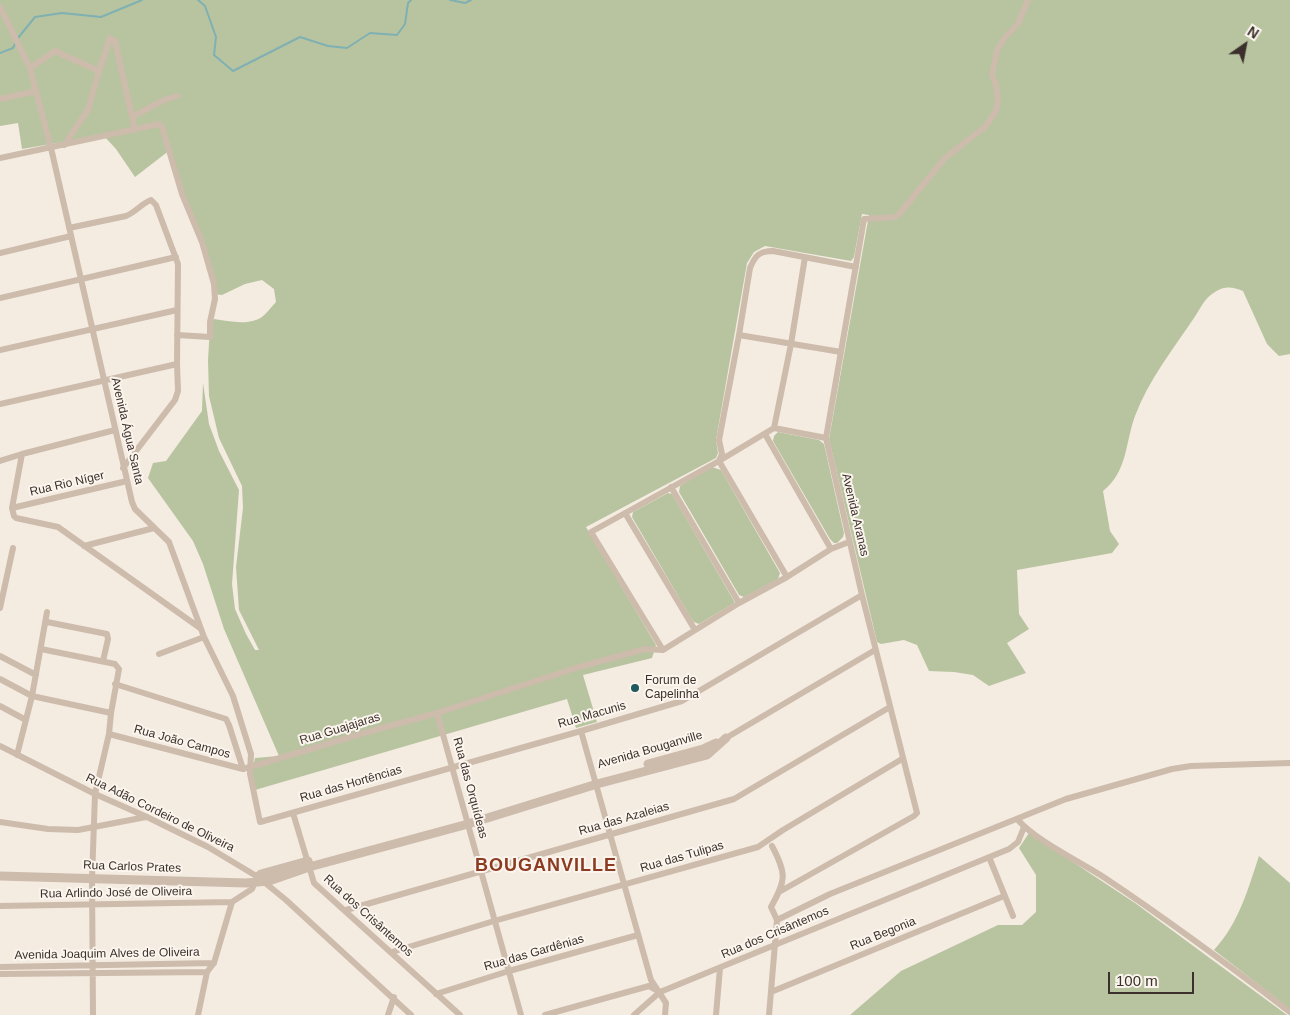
<!DOCTYPE html>
<html>
<head>
<meta charset="utf-8">
<style>
	body { margin:0 }
	#map { position:relative; width:1290px; height:1015px; overflow:hidden; background:#f4ebe1; font-family:Arial,sans-serif }
	canvas { display:block }
	.north { position:absolute; left:1220px; top:20px; width:50px; height:50px; -webkit-text-stroke:4px #fbf5ee; paint-order:stroke; rotate:33deg; font-size:14px; font-weight:700; line-height:20px; text-align:center; color:#3b302b }
	.north::after { content:''; display:block; margin:auto; width:18px; height:22px; background:#3b302b; clip-path:polygon(50% 0,100% 100%,50% 72%,0 100%) }
	.scale { position:absolute; left:1108px; top:972px; width:86px; height:22px; box-sizing:border-box; border:2px solid #3b302b; border-top:0; padding-left:6px; font-size:15px; line-height:18px; white-space:nowrap; color:#3b302b; -webkit-text-stroke:4px #fbf5ee; paint-order:stroke }
</style>
</head>
<body>
<div id="map">
<canvas width="1290" height="1015"></canvas>
<div class="north">N</div>
<div class="scale">100 m</div>
</div>
<script>
const context = document.querySelector('canvas').getContext('2d');
context.lineJoin = 'round';
function fill(path, color) { context.fillStyle = color; context.fill(path, 'evenodd'); }
function strokePath(path, color, width, dash) { context.strokeStyle = color; context.lineWidth = width; context.lineCap = dash ? 'butt' : 'round'; context.setLineDash(dash || []); context.stroke(path); }
function drawText(font, color, halo, rows, align = 'center') {
  context.font = font + ' Arial,sans-serif'; context.lineWidth = 4; context.setLineDash([]); context.textBaseline = 'middle'; context.strokeStyle = halo; context.fillStyle = color; for (const [text, x, y, turn = 0] of rows) {
    context.save(); context.translate(x, y); context.rotate((+turn || 0) * Math.PI / 180); context.textAlign = isNaN(turn) ? turn : align; if (halo) context.strokeText(text, 0, 0); context.fillText(text, 0, 0); context.restore();
  }
}
fill(new Path2D(`
	M 0,0 L 1290,0 L 1290,354 L 1279,356 L 1267,344 L 1243,291 C 1231,286 1223,286 1212,294 C 1204,299 1199,311 1194,318 C 1173,349 1148,381 1135,416 C 1125,443 1128,471 1103,491 L 1110,531 L 1119,544 L 1112,553 L 1017,570 L 1019,614 L 1029,629 L 1007,643 L 1026,673 L 989,686 L 973,675 L 954,672 L 929,671 L 917,645 L 904,640 L 881,644 L 877,642 L 829,439 L 869,215 L 862,214 L 854,257 L 851,261 L 765,246 L 754,252 L 747,263 L 716,440 L 718,453 L 716,458 L 586,527 L 656,645 L 652,658 L 583,675 L 597,722 L 576,728 L 567,699 L 255,790 L 252,773 L 255,758 L 279,756 L 224,629 L 203,564 L 193,541 L 148,478 L 153,463 L 166,461 L 202,411 L 203,383 L 209,424 L 219,451 L 239,490 L 232,584 L 235,609 L 246,634 L 255,650 L 259,650 L 239,610 L 236,567 L 243,508 L 242,486 L 219,438 L 209,396 L 208,360 L 210,328 L 214,319 C 228,321 249,326 262,317 C 267,313 271,307 276,302 L 274,289 L 262,280 L 245,284 L 222,295 L 213,294 L 211,265 L 188,209 L 170,150 L 135,177 L 116,149 L 103,135 L 22,149 L 18,123 L 0,126 Z
	M 778,432 L 819,440 L 824,444 L 844,533 L 843,537 L 837,543 L 834,543 L 830,539 L 773,441 L 774,436 Z
	M 712,467 L 721,470 L 780,573 L 778,579 L 744,597 L 739,595 L 679,492 L 680,486 L 683,484 Z
	M 668,493 L 672,494 L 734,601 L 734,603 L 699,624 L 694,622 L 691,618 L 632,517 L 633,512 Z
	M 1029,833 L 1135,903 L 1287,1015 L 850,1015 L 901,971 L 998,925 L 1022,925 L 1036,912 L 1036,875 L 1019,848 Z
	M 1259,856 L 1290,883 L 1290,1009 L 1214,950 C 1239,923 1248,889 1259,856 Z`), '#b8c4a0');
strokePath(new Path2D(`
	M 198,0 L 205,6 L 216,37 L 214,55 L 233,71 L 300,37 L 328,46 L 347,48 L 370,33 L 397,35 L 405,24 L 408,3 L 411,0
	M 450,0 L 465,3 L 471,0
	M 18,38 L 35,17 L 62,13 L 101,17 L 142,0
	M 0,53 L 13,48 L 16,42`), '#7fb0b2', 2);
strokePath(new Path2D(`
	M 0,7 L 30,68 L 51,148 L 132,502 L 135,509 L 169,542 L 204,637 L 233,696 L 251,754 L 250,774 L 260,822 L 581,731 L 682,701 L 862,595
	M 30,68 L 55,51 L 99,71 L 110,38 L 115,41 L 135,130
	M 0,99 L 36,91
	M 132,117 L 164,100 L 177,96
	M 64,145 L 88,110 L 99,71
	M 0,158 L 159,124 L 162,127 L 182,194 L 202,242 L 214,284 L 215,299 L 210,322 L 210,337 L 177,335
	M 69,228 L 126,216 C 136,212 142,203 151,200 L 156,205 L 178,264 L 177,364 L 178,391 L 175,400 L 123,468
	M 0,253 L 71,236
	M 0,298 L 176,257
	M 739,335 L 841,352
	M 0,350 L 177,310
	M 0,404 L 177,364
	M 774,428 L 791,344 L 805,257
	M 765,434 L 831,549
	M 22,454 L 12,508 L 14,516 L 16,518 L 58,527 L 200,628
	M 0,461 L 22,454 L 115,430
	M 671,487 L 739,603
	M 12,508 L 127,481
	M 625,513 L 695,630
	M 84,546 L 154,528
	M 787,577 L 719,461 L 722,454 L 719,440 L 739,335 L 750,268 C 755,256 759,251 773,251 L 856,267
	M 0,608 L 13,548
	M 47,622 L 107,634 L 108,639 L 103,661
	M 41,649 L 115,664 L 119,669 L 111,713 L 109,734 L 95,794 L 92,879 L 93,1015
	M 663,650 L 591,532 L 719,461 L 774,428 L 826,438
	M 159,654 L 204,637
	M 0,656 L 36,675
	M 0,679 L 32,696 L 111,713
	M 115,684 L 226,719 L 229,725 L 243,769
	M 0,706 L 26,720
	M 437,713 L 521,1015
	M 581,731 L 651,980 L 666,1003 L 665,1015
	M 109,734 L 243,769 L 364,733 L 437,713 L 579,667 L 645,649 L 663,650 L 739,603 L 787,577 L 831,549 L 849,542
	M 726,738 L 875,650
	M 0,746 L 95,794 L 147,817 L 208,847 L 258,877 L 286,900 L 411,1015
	M 17,755 L 32,696 L 47,612
	M 293,813 L 314,883 L 460,1015
	M 1017,819 C 1036,841 1079,861 1105,878 C 1168,920 1230,966 1290,1012
	M 0,822 L 48,829 L 78,830 L 146,817
	M 989,857 L 1013,916
	M 779,892 L 914,816 L 917,813 L 862,595 L 826,438 L 864,219 L 895,217 L 900,213 L 945,158 L 985,127 L 996,111 L 998,100 L 996,85 L 992,75 L 997,50 L 1005,37 L 1018,24 L 1028,0
	M 0,906 L 232,902
	M 346,910 L 734,799 L 890,707
	M 777,920 L 830,894 L 1066,799 L 1172,769 L 1191,766 L 1290,763
	M 392,952 L 494,921 L 758,847 L 783,830 L 902,759
	M 0,967 L 214,963
	M 0,974 L 207,972
	M 771,992 L 1004,896
	M 436,994 L 509,971 L 638,935
	M 198,1015 L 207,972 L 214,963 L 232,902 L 252,889 L 256,880
	M 388,1015 L 394,997
	M 545,1015 L 649,986 L 660,992 L 1009,849 L 1018,842 L 1024,827
	M 634,1015 L 660,992
	M 716,1015 L 720,968
	M 769,1015 L 777,920 L 771,907 C 786,880 787,874 772,846`), '#cdbbac', 6);
strokePath(new Path2D(`
	M 648,764 L 703,749 L 716,743
	M 0,876 L 246,883 L 269,881 L 309,867 L 468,824 L 597,784 L 707,755 L 726,738
	M 258,877 L 261,874 L 308,861`), '#cdbbac', 9);
for (const [x, y, r, color] of [
	[635,688,5,"#1f5a5e"]
]) { const dot = new Path2D(); dot.arc(x, y, r, 0, 2 * Math.PI); context.fillStyle = color; context.fill(dot); strokePath(dot, '#fbf5ee', 2); }
drawText('12px', '#3b302b', '#fbf5ee', [
	["Avenida Água Santa",127,431,77],
	["Rua Rio Níger",67,484,-13],
	["Avenida Aranas",855,515,77],
	["Rua Macunis",592,715,-16],
	["Rua Guajajaras",340,729,-17],
	["Rua João Campos",182,742,15],
	["Avenida Bouganville",650,750,-16],
	["Rua das Hortências",351,784,-16],
	["Rua das Orquídeas",470,788,75],
	["Rua Adão Cordeiro de Oliveira",160,813,26],
	["Rua das Azaleias",624,819,-16],
	["Rua das Tulipas",682,857,-16],
	["Rua Carlos Prates",132,867,2],
	["Rua Arlindo José de Oliveira",116,893,-1],
	["Rua dos Crisântemos",368,916,42],
	["Rua dos Crisântemos",775,933,-23],
	["Rua Begonia",883,934,-22],
	["Rua das Gardênias",534,953,-16],
	["Avenida Joaquim Alves de Oliveira",107,954,-1]
]);
drawText('12px', '#3b302b', '#fbf5ee', [
	["Forum de",645,681],
	["Capelinha",645,695]
], 'left');
context.letterSpacing = '1px';
drawText('bold 18px', '#8c3b22', '#fbf5ee', [
	["BOUGANVILLE",546,866]
]);
context.letterSpacing = '0px';
</script>
</body>
</html>
